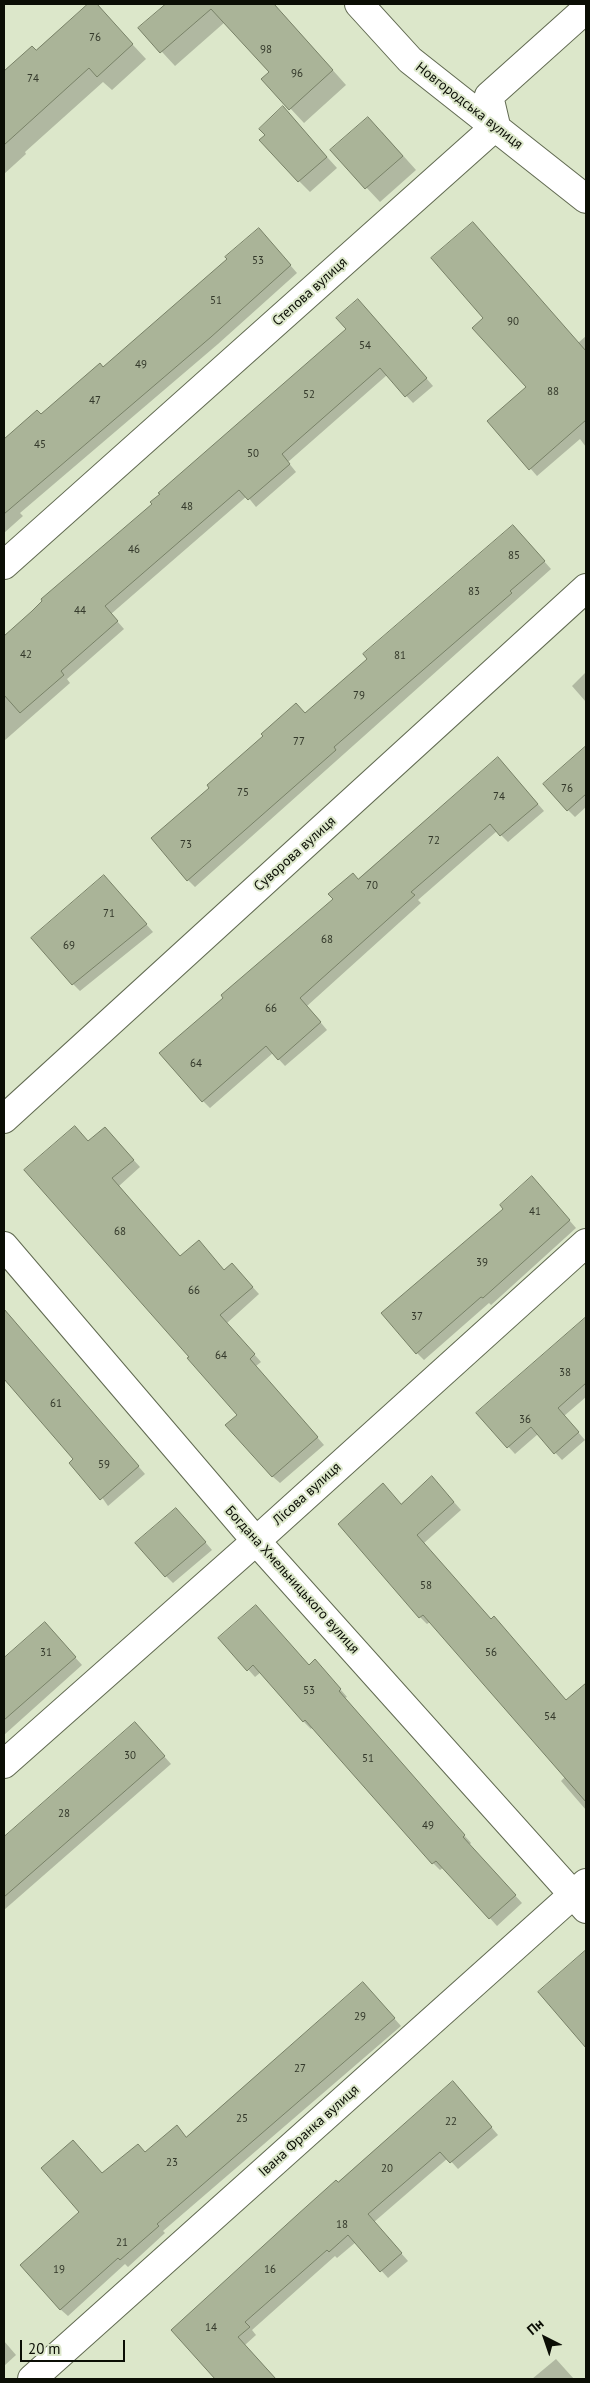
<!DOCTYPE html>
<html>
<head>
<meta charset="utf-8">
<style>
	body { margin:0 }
	#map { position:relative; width:590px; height:2383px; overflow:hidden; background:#dce7ca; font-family:"PT Sans",sans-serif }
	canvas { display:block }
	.frame { position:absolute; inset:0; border:5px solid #0b0e05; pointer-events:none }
	.north { position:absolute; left:520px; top:2313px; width:50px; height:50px; -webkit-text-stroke:4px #dce7ca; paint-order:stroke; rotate:319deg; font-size:14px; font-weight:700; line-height:20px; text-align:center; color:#0b0e05 }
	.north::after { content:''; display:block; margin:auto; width:18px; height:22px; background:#0b0e05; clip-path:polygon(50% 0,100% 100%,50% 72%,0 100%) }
	.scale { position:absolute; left:20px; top:2340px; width:105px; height:22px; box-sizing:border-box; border:2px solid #0b0e05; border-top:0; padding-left:6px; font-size:15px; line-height:18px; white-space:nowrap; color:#0b0e05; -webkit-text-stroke:4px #dce7ca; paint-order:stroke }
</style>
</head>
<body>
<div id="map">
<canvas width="590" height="2383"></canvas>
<div class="frame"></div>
<div class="north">Пн</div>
<div class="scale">20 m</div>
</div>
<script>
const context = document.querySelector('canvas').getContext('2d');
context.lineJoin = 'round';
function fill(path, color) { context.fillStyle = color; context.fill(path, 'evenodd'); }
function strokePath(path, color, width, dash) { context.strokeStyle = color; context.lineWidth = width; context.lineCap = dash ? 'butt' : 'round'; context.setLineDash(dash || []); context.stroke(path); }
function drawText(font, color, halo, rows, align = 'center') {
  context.font = font + ' "PT Sans",sans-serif'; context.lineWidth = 4; context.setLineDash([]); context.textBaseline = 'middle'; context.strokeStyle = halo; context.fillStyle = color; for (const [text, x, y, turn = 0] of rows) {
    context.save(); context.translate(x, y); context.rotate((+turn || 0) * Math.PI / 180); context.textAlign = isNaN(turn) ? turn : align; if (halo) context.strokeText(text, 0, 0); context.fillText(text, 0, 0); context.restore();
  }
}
fill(new Path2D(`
	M 89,4 L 95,4 L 146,59 L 112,90 L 103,82 L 25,152 L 26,154 L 4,174 L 4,73 L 32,47 L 37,52 Z
	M 168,4 L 274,4 L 346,85 L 304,123 L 263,79 L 270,72 L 225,22 L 175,66 L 140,28 Z
	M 283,108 L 337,168 L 310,192 L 299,181 L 266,135 Z
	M 382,132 L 416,170 L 380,202 L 332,151 Z
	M 266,237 L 297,273 L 218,344 L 20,513 L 23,516 L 4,533 L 4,459 L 15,448 L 41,416 L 103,368 Z
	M 365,307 L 433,386 L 413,403 L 387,375 L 288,462 L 296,472 L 256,507 L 247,496 L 111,614 L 124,629 L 67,679 L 70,683 L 4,741 L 4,638 L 348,329 Z
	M 586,336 L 586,447 L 580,439 L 537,476 L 489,421 Z
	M 520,534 L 551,569 L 195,887 L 188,880 L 211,788 L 306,715 Z
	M 586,672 L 586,702 L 572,686 Z
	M 505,766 L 544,811 L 508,842 L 497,831 L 418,900 L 421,903 L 307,1006 L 327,1030 L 285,1066 L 273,1053 L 210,1108 L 203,1101 Z
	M 579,767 L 586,775 L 586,807 L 575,817 L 568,810 Z
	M 111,884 L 153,932 L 80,991 L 73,984 Z
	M 112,1136 L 140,1167 L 119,1186 L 181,1258 L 225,1271 L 239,1272 L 259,1294 L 227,1323 L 261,1362 L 256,1366 L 324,1445 L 280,1483 L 272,1476 L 238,1415 L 191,1357 L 89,1142 Z
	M 539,1185 L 576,1228 L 491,1305 L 489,1303 L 424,1360 L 417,1353 Z
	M 4,1309 L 145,1474 L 108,1506 L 75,1459 L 4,1377 Z
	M 586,1319 L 586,1397 L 564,1416 L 585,1440 L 562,1460 L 538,1434 L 515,1454 L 478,1413 Z
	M 439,1485 L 461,1510 L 424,1543 L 491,1621 L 567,1702 L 585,1686 L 586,1687 L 586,1810 L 561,1781 L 566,1776 L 430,1622 L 427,1624 L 420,1617 L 339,1524 L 402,1505 Z
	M 183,1516 L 212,1550 L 173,1583 L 166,1576 Z
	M 45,1624 L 82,1665 L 4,1735 L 4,1660 Z
	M 220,1638 L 309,1666 L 322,1668 L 347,1697 L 345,1698 L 471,1843 L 469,1845 L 522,1903 L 497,1926 L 444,1867 L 440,1870 L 433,1863 L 313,1727 L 311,1729 L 304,1722 L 261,1672 L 255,1677 Z
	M 135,1723 L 171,1764 L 4,1910 L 4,1839 Z
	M 576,1960 L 586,1971 L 586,2040 L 584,2042 Z
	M 370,1991 L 401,2026 L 163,2231 L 165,2233 L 128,2267 L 125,2264 L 68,2316 L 60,2309 L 81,2212 L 102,2175 L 145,2153 L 187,2138 Z
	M 460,2090 L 498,2135 L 458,2169 L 448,2158 L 374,2222 L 408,2261 L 388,2278 L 356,2242 L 337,2258 L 335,2256 L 252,2330 L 256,2335 L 245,2345 L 276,2379 L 216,2379 L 173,2330 L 338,2184 Z
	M 4,2341 L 16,2355 L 4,2366 Z
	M 556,2359 L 574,2379 L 532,2379 Z`), '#0003');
const building = new Path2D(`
	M 88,4 L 97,4 L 133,44 L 97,77 L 89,68 L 4,145 L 4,71 L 32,46 L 36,50 Z
	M 166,4 L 274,4 L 333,70 L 289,110 L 261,79 L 269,72 L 211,9 L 160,53 L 138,28 Z
	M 283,106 L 327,157 L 298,182 L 259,140 L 265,135 L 259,129 Z
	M 368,117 L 403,156 L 365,189 L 330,150 Z
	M 473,222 L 586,351 L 586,420 L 529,470 L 487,421 L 526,387 L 472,328 L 483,318 L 431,258 Z
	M 259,228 L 291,265 L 211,337 L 4,514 L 4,439 L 37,410 L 41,414 L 100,363 L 103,367 L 227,259 L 225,257 Z
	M 358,299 L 427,378 L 405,397 L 380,368 L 282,454 L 290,464 L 248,500 L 239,490 L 105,606 L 118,621 L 61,671 L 64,675 L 20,713 L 4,695 L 4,636 L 32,611 L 42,601 L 41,599 L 152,504 L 150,502 L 160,494 L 158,493 L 346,329 L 336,318 Z
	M 513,525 L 545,561 L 510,591 L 512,593 L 334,747 L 336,750 L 187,881 L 151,838 L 209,788 L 207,785 L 263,736 L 261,734 L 296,703 L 305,713 L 367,659 L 363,654 Z
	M 586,746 L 586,794 L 567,811 L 543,784 Z
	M 498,757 L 538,804 L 500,836 L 490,824 L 411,892 L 415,895 L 300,998 L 321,1022 L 278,1060 L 266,1046 L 202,1102 L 159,1053 L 223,998 L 221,995 L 333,899 L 328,894 L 353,873 L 358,879 Z
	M 104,875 L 147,924 L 72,985 L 31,938 Z
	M 75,1126 L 88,1141 L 105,1127 L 134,1160 L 112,1178 L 180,1256 L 199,1240 L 224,1270 L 232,1263 L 253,1287 L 220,1315 L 255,1354 L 250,1359 L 318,1437 L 272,1477 L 225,1425 L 237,1415 L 187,1358 L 189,1357 L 24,1170 Z
	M 532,1176 L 570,1220 L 483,1298 L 481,1297 L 416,1354 L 381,1313 L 503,1209 L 500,1205 Z
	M 4,1309 L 139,1466 L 100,1500 L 69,1463 L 73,1459 L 4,1379 Z
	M 586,1317 L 586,1383 L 558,1408 L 579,1432 L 554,1454 L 531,1427 L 507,1448 L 476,1413 Z
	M 432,1476 L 454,1502 L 417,1535 L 491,1619 L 494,1616 L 566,1700 L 586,1683 L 586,1802 L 423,1615 L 419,1618 L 338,1524 L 383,1483 L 401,1504 Z
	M 176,1508 L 206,1542 L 165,1577 L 135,1543 Z
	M 256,1605 L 309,1665 L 315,1659 L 341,1689 L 339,1691 L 465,1835 L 463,1837 L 516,1895 L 489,1919 L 436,1861 L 432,1864 L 305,1720 L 303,1722 L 253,1665 L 247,1671 L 218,1638 Z
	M 45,1622 L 76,1657 L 4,1720 L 4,1658 Z
	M 135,1722 L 165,1756 L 4,1897 L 4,1837 Z
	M 586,1950 L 586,2048 L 538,1992 Z
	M 363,1982 L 395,2018 L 157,2224 L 159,2226 L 120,2260 L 118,2258 L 60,2310 L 20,2265 L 79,2212 L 41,2168 L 73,2140 L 102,2173 L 138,2144 L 145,2152 L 177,2125 L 186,2137 Z
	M 453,2081 L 492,2127 L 450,2163 L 440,2152 L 368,2214 L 402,2253 L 380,2272 L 348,2235 L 329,2252 L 327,2250 L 245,2322 L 250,2327 L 238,2337 L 276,2379 L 215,2379 L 171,2330 L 297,2215 L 336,2180 L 338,2182 Z`);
fill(building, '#aab498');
strokePath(building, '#788167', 1);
const minor = new Path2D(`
	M 359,4 L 410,60 L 586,199
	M 4,565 L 496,126 L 489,96 L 586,9
	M 4,1119 L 586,588
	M 4,1246 L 256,1541 L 586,1909
	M 4,1764 L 256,1541 L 586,1243
	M 32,2379 L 586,1883`);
strokePath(minor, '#616a51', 30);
strokePath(minor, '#fff', 28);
drawText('11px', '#33382a', null, [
	["76",95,38],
	["98",266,50],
	["96",297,74],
	["74",33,79],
	["53",258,261],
	["51",216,301],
	["90",513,322],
	["54",365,346],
	["49",141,365],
	["88",553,392],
	["52",309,395],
	["47",95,401],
	["45",40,445],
	["50",253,454],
	["48",187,507],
	["46",134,550],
	["85",514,556],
	["83",474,592],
	["44",80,611],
	["42",26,655],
	["81",400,656],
	["79",359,696],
	["77",299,742],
	["76",567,789],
	["75",243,793],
	["74",499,797],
	["72",434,841],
	["73",186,845],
	["70",372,886],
	["71",109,914],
	["68",327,940],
	["69",69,946],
	["66",271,1009],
	["64",196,1064],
	["41",535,1212],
	["68",120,1232],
	["39",482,1263],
	["66",194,1291],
	["37",417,1317],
	["64",221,1356],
	["38",565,1373],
	["61",56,1404],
	["36",525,1420],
	["59",104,1465],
	["58",426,1586],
	["31",46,1653],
	["56",491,1653],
	["53",309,1691],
	["54",550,1717],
	["30",130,1756],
	["51",368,1759],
	["28",64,1814],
	["49",428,1826],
	["29",360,2017],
	["27",300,2069],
	["25",242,2119],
	["22",451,2122],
	["23",172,2163],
	["20",387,2169],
	["18",342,2225],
	["21",122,2243],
	["19",59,2270],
	["16",270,2270],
	["14",211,2328]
]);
drawText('14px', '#0b0e05', '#dce7ca', [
	["Новгородська вулиця",469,106,38],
	["Степова вулиця",310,292,-42],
	["Суворова вулиця",295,854,-42],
	["Лісова вулиця",307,1494,-42],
	["Богдана Хмельницького вулиця",292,1580,48],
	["Івана Франка вулиця",309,2131,-42]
]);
</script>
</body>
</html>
